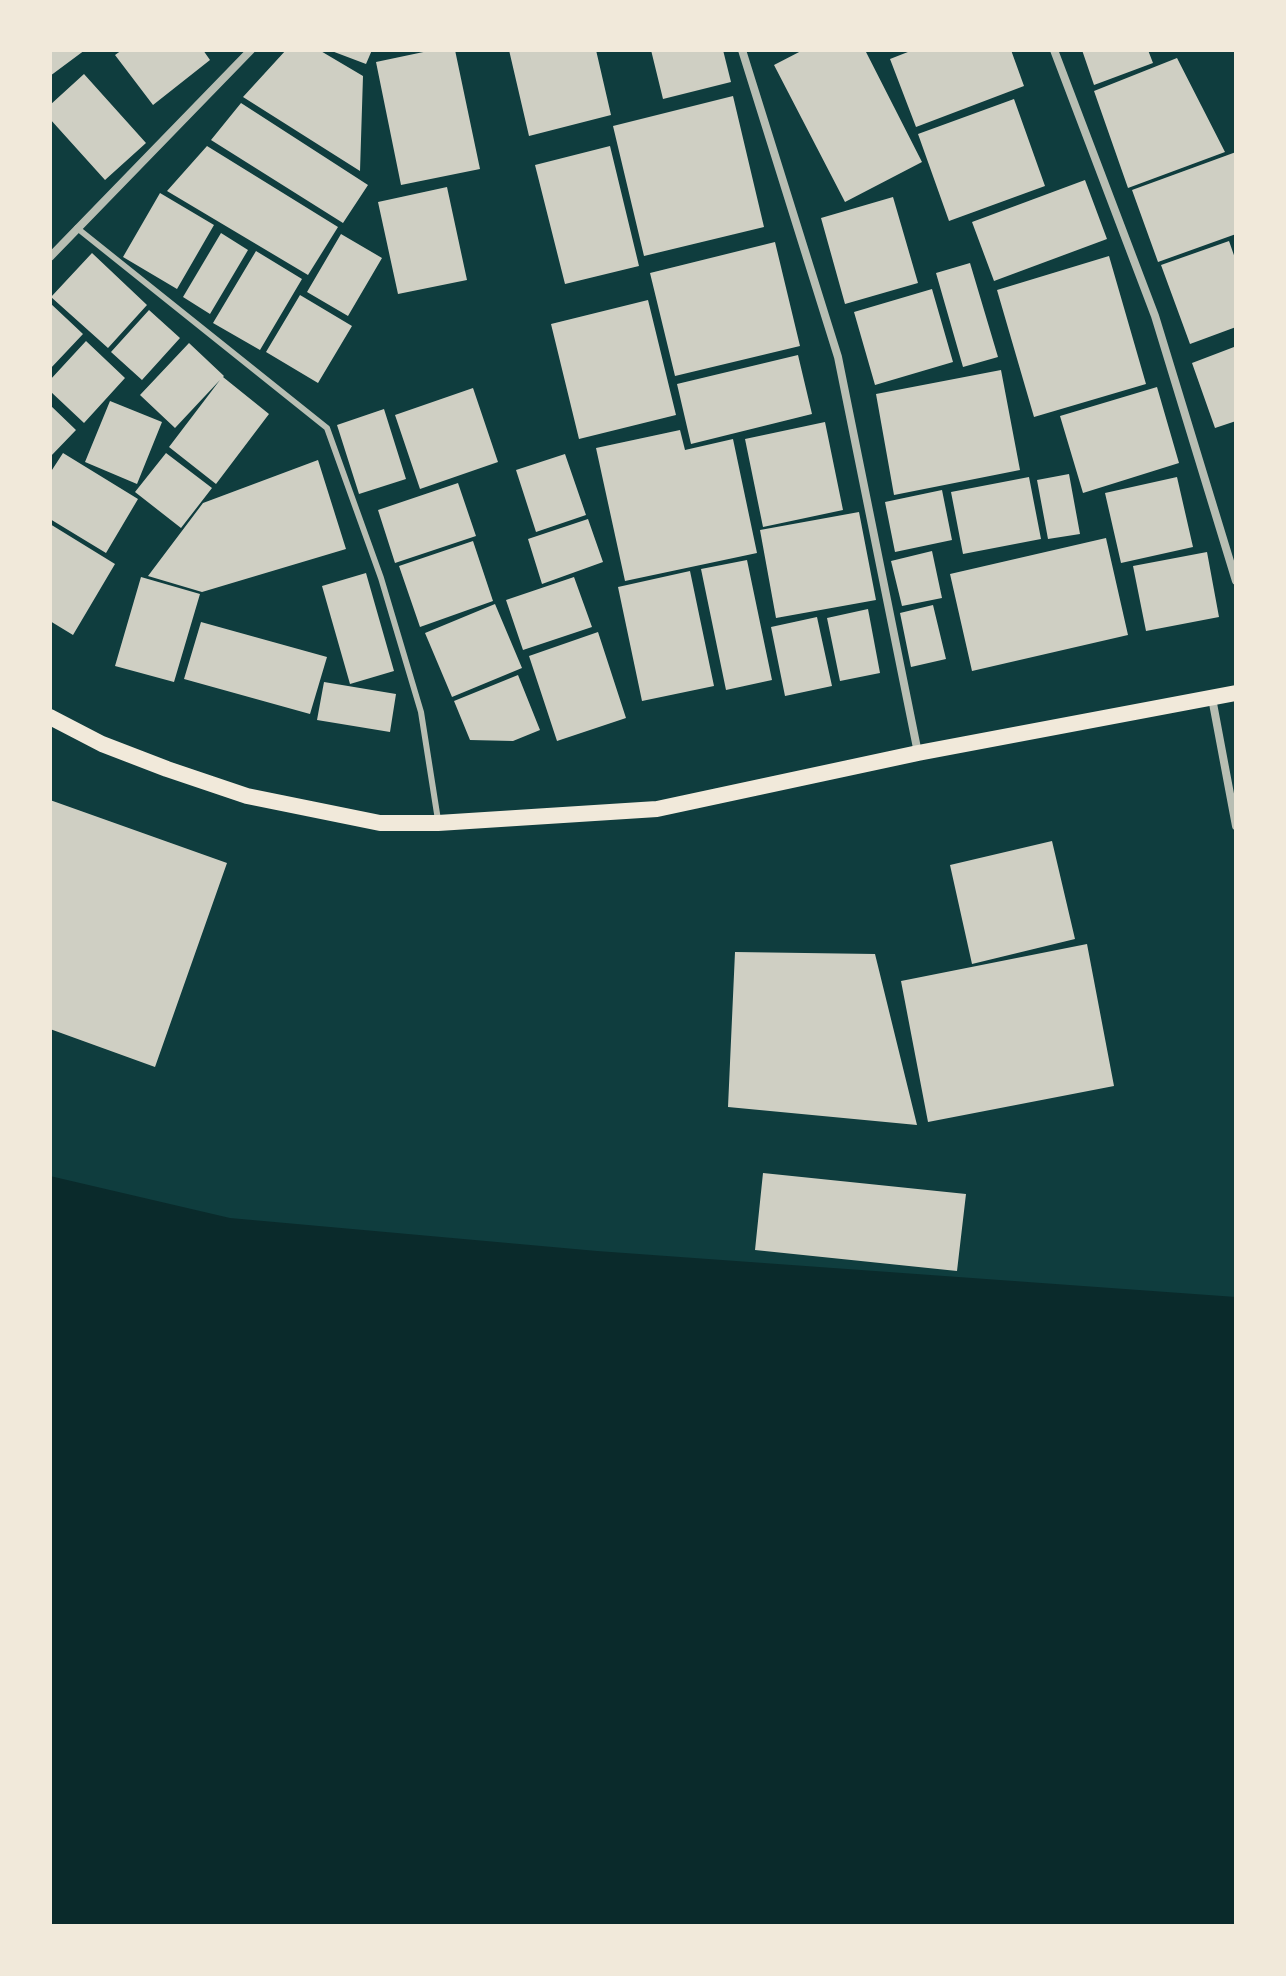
<!DOCTYPE html>
<html>
<head>
<meta charset="utf-8">
<style>
	body { margin:0 }
	#map { position:relative; width:1286px; height:1976px; overflow:hidden; background:#0f3d3e; font-family:"PT Sans",sans-serif }
	canvas { display:block }
	.frame { position:absolute; inset:0; border:52px solid #f1e9da; pointer-events:none }
</style>
</head>
<body>
<div id="map">
<canvas width="1286" height="1976"></canvas>
<div class="frame"></div>
</div>
<script>
const context = document.querySelector('canvas').getContext('2d');
context.lineJoin = 'round';
function fill(path, color) { context.fillStyle = color; context.fill(path, 'evenodd'); }
function strokePath(path, color, width, dash) { context.strokeStyle = color; context.lineWidth = width; context.lineCap = dash ? 'butt' : 'round'; context.setLineDash(dash || []); context.stroke(path); }
fill(new Path2D(`
	M 50,1176 L 230,1218 L 597,1251 L 1236,1297 L 1236,1926 L 50,1926 Z`), '#0a2a2b');
fill(new Path2D(`
	M 50,50 L 85,50 L 50,76 Z
	M 122,50 L 203,50 L 210,60 L 153,105 L 115,55 Z
	M 286,50 L 319,50 L 363,76 L 360,171 L 243,97 Z
	M 329,50 L 372,50 L 366,64 Z
	M 433,50 L 455,50 L 480,169 L 401,185 L 376,62 Z
	M 509,50 L 596,50 L 611,115 L 529,136 Z
	M 651,50 L 723,50 L 731,82 L 663,99 Z
	M 803,50 L 865,50 L 922,162 L 845,202 L 774,65 Z
	M 913,50 L 1011,50 L 1024,86 L 916,127 L 890,59 Z
	M 1082,50 L 1148,50 L 1153,63 L 1094,85 Z
	M 1177,58 L 1225,152 L 1128,188 L 1094,91 Z
	M 84,74 L 146,143 L 105,180 L 50,119 L 50,105 Z
	M 733,96 L 764,227 L 644,256 L 613,126 Z
	M 1014,99 L 1045,186 L 949,221 L 918,134 Z
	M 241,103 L 368,185 L 343,223 L 211,140 Z
	M 207,146 L 338,227 L 308,275 L 167,191 Z
	M 610,146 L 639,266 L 565,284 L 535,165 Z
	M 1236,152 L 1236,234 L 1158,262 L 1132,190 Z
	M 1085,180 L 1107,239 L 994,281 L 972,222 Z
	M 447,187 L 467,280 L 398,294 L 378,202 Z
	M 160,193 L 214,225 L 177,289 L 123,257 Z
	M 893,197 L 918,283 L 845,304 L 821,218 Z
	M 221,233 L 248,250 L 210,314 L 183,297 Z
	M 341,234 L 382,258 L 348,316 L 307,292 Z
	M 1229,241 L 1236,261 L 1236,327 L 1190,344 L 1161,265 Z
	M 775,242 L 800,346 L 675,376 L 650,273 Z
	M 256,251 L 302,279 L 260,350 L 213,323 Z
	M 92,253 L 147,305 L 108,348 L 51,297 Z
	M 1109,256 L 1146,384 L 1034,417 L 997,290 Z
	M 970,263 L 998,357 L 963,367 L 936,273 Z
	M 932,289 L 953,362 L 875,385 L 854,312 Z
	M 300,295 L 352,326 L 318,383 L 266,352 Z
	M 648,300 L 676,415 L 579,439 L 551,324 Z
	M 50,303 L 83,334 L 50,369 Z
	M 149,310 L 180,338 L 142,380 L 111,352 Z
	M 86,341 L 125,378 L 84,423 L 50,391 L 50,380 Z
	M 189,343 L 224,376 L 223,377 L 269,414 L 216,484 L 169,447 L 220,380 L 175,428 L 140,395 Z
	M 1234,347 L 1236,352 L 1236,421 L 1215,428 L 1192,363 Z
	M 798,355 L 812,414 L 691,444 L 677,384 Z
	M 1001,370 L 1020,470 L 894,495 L 876,394 Z
	M 1157,387 L 1179,463 L 1083,493 L 1060,416 Z
	M 473,388 L 498,462 L 420,489 L 395,415 Z
	M 110,401 L 162,422 L 137,484 L 85,462 Z
	M 50,405 L 76,430 L 50,457 Z
	M 384,409 L 406,479 L 359,494 L 337,425 Z
	M 825,422 L 843,510 L 763,527 L 745,439 Z
	M 680,430 L 685,450 L 733,439 L 757,553 L 625,581 L 596,448 Z
	M 63,453 L 138,499 L 106,553 L 50,519 L 50,473 Z
	M 166,453 L 212,488 L 181,528 L 135,492 Z
	M 565,454 L 586,515 L 536,532 L 516,470 Z
	M 318,460 L 346,549 L 202,592 L 148,576 L 203,503 Z
	M 1069,474 L 1080,534 L 1048,539 L 1037,480 Z
	M 1029,477 L 1041,539 L 963,554 L 951,492 Z
	M 1177,477 L 1193,547 L 1121,563 L 1105,493 Z
	M 458,483 L 476,536 L 395,563 L 378,510 Z
	M 942,490 L 952,540 L 895,552 L 885,502 Z
	M 859,512 L 876,600 L 776,618 L 760,530 Z
	M 588,519 L 603,562 L 542,584 L 528,539 Z
	M 50,524 L 115,564 L 73,635 L 50,621 Z
	M 1106,538 L 1128,635 L 972,671 L 950,574 Z
	M 473,541 L 493,601 L 420,627 L 399,566 Z
	M 932,551 L 942,598 L 902,606 L 891,561 Z
	M 1207,552 L 1219,617 L 1146,631 L 1133,566 Z
	M 747,560 L 772,680 L 726,690 L 701,569 Z
	M 690,571 L 714,686 L 642,701 L 618,587 Z
	M 366,573 L 394,671 L 350,684 L 322,586 Z
	M 141,577 L 200,594 L 174,682 L 115,666 Z
	M 574,577 L 592,627 L 523,650 L 506,600 Z
	M 495,604 L 522,668 L 452,697 L 425,633 Z
	M 933,605 L 946,659 L 911,667 L 900,613 Z
	M 868,609 L 880,673 L 840,681 L 827,618 Z
	M 817,617 L 832,686 L 785,696 L 771,627 Z
	M 201,622 L 327,657 L 310,714 L 184,679 Z
	M 598,632 L 626,718 L 557,741 L 529,656 Z
	M 518,675 L 540,730 L 513,741 L 470,740 L 454,701 Z
	M 324,682 L 396,694 L 390,732 L 317,720 Z
	M 50,800 L 227,863 L 155,1067 L 50,1029 Z
	M 1052,841 L 1075,939 L 972,964 L 950,865 Z
	M 1087,944 L 1114,1086 L 928,1122 L 901,981 Z
	M 735,952 L 875,954 L 917,1125 L 728,1107 Z
	M 763,1173 L 966,1194 L 957,1271 L 755,1250 Z`), '#cfcfc3');
strokePath(new Path2D(`
	M 77,228 L 327,428 L 381,578 L 421,712 L 438,820`), '#b8beb3', 6);
strokePath(new Path2D(`
	M 742,50 L 838,357 L 918,753
	M 1054,50 L 1155,316 L 1236,581
	M 50,257 L 251,50
	M 1212,698 L 1236,826`), '#b8beb3', 8);
strokePath(new Path2D(`
	M 50,717 L 102,744 L 167,769 L 247,796 L 380,823 L 438,823 L 657,809 L 918,753 L 1236,693`), '#f1e9da', 16);
</script>
</body>
</html>
